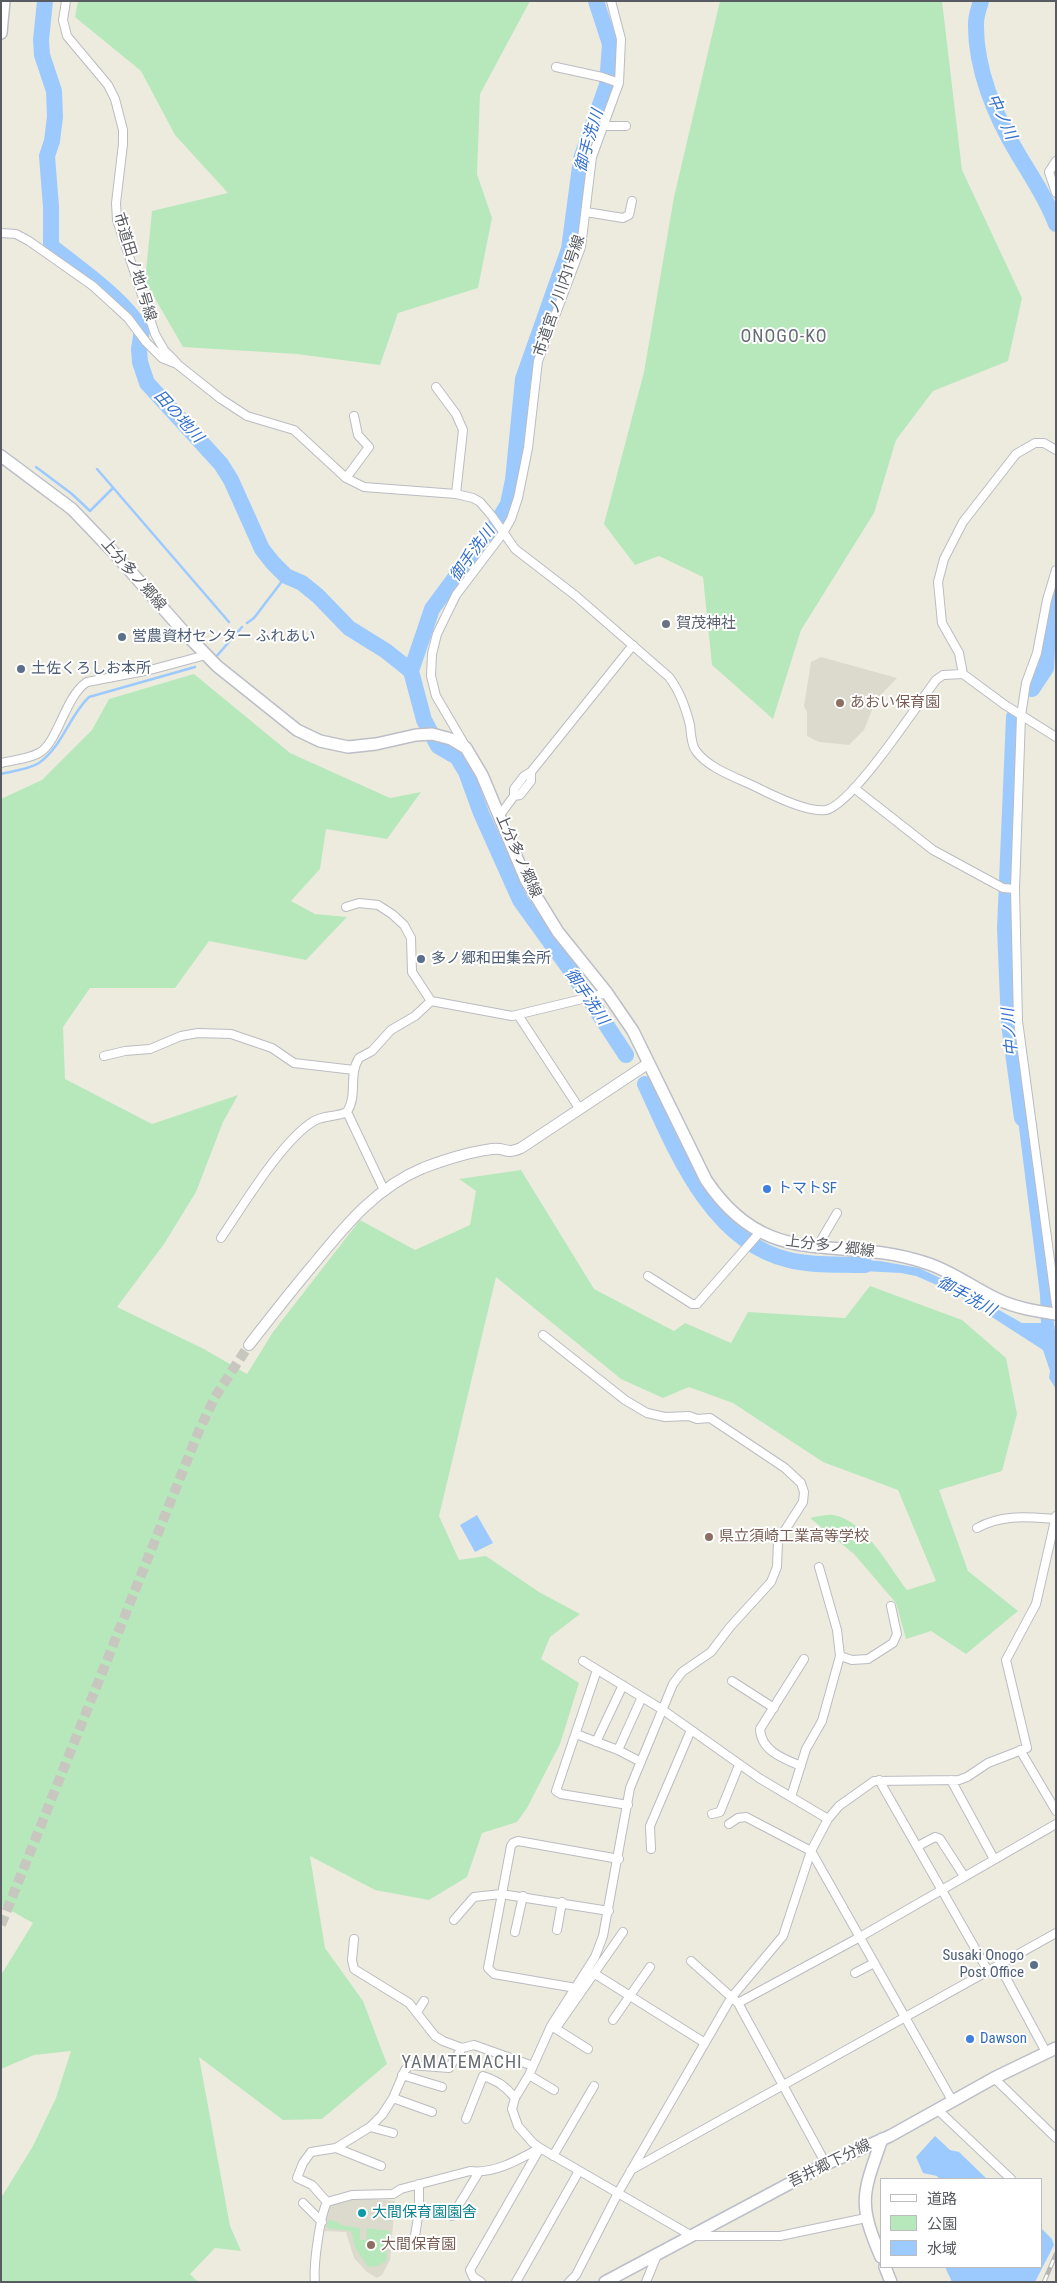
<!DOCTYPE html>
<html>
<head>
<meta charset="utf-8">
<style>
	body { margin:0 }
	#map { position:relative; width:1057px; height:2283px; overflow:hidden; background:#edebde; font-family:"Roboto Condensed","Noto Sans JP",sans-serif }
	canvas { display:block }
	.frame { position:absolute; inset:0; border:2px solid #585b61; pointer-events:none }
	.legend { position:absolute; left:880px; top:2178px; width:162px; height:90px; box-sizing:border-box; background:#fff; border:1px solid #bcbdc0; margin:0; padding:6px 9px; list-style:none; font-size:15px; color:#585b61 }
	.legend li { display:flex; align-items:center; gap:10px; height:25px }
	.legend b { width:25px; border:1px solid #bcbdc0 }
</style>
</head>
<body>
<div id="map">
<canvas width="1057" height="2283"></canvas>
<div class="frame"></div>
<ul class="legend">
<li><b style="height:6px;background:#fff"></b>道路</li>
<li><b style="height:14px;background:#b7e8bc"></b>公園</li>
<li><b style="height:14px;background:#9ccaff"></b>水域</li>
</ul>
</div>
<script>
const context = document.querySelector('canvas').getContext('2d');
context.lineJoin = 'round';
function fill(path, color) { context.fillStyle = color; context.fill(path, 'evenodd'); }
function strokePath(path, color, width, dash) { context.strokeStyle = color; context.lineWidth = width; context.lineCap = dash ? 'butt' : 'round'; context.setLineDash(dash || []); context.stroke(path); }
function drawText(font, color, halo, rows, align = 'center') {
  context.font = font + ' "Roboto Condensed","Noto Sans JP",sans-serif'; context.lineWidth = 4; context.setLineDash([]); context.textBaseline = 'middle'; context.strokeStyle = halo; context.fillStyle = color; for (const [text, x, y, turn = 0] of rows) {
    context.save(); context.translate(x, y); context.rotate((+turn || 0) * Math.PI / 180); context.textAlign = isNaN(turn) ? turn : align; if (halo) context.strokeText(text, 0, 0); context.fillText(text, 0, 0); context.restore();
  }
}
fill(new Path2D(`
	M 821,657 L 897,678 L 876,700 L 864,730 L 849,745 L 819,742 L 807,736 L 807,712 L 804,706 L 811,662 Z
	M 353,2197 L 395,2201 L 390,2260 L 382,2275 L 377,2278 L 367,2272 L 354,2258 L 346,2232 L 324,2231 L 329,2206 L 335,2202 Z`), '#dcdacd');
fill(new Path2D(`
	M 78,1 L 530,1 L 480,94 L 477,174 L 492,218 L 478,288 L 398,313 L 380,365 L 297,354 L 183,347 L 145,281 L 152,211 L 228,193 L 175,135 L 141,71 L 75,17 Z
	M 720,1 L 942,1 L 962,170 L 1022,298 L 1008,361 L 933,391 L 896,440 L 874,513 L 801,630 L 773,719 L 712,665 L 703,577 L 659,556 L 635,565 L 604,524 L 644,372 L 674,197 Z
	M 194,674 L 290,753 L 390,798 L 421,792 L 387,839 L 326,829 L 320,869 L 291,901 L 315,914 L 347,917 L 306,960 L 209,941 L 175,988 L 90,988 L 63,1027 L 65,1079 L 152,1124 L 238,1095 L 223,1122 L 196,1192 L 164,1244 L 117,1307 L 204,1349 L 247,1374 L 273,1332 L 360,1220 L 415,1250 L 470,1225 L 476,1191 L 459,1179 L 521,1170 L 594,1289 L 674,1331 L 685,1323 L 731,1343 L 748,1312 L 845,1318 L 870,1286 L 962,1320 L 1006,1358 L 1017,1414 L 1002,1471 L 939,1490 L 968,1571 L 1018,1611 L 966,1654 L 931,1631 L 906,1639 L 896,1603 L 854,1554 L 810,1518 C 817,1517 826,1514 833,1515 C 864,1519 889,1567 907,1590 L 936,1581 L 898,1490 L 823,1462 L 733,1403 L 689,1387 L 663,1398 L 621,1379 L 496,1277 L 439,1516 L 459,1560 L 486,1556 L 539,1592 L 580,1614 L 550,1637 L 541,1659 L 579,1683 L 560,1744 L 527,1808 L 517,1822 L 482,1833 L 467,1877 L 429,1900 L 375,1890 L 310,1856 L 325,1948 L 363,2001 L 387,2064 L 322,2119 L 283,2120 L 199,2057 L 230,2226 L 241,2251 L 215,2248 L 190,2274 L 198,2282 L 1,2282 L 1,2198 L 33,2146 L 56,2098 L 71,2051 L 34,2055 L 1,2069 L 1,1975 L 33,1923 L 1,1905 L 1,799 L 42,780 L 92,730 L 109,699 Z
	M 328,2220 L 339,2222 L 340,2225 L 360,2228 L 360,2240 L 366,2240 L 367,2228 L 390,2231 L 386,2261 L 378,2266 L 368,2267 L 355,2247 L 351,2231 L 327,2228 Z`), '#b7e8bc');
fill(new Path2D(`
	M 1015,1096 L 1024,1096 L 1056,1338 L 1056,1389 L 1049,1378 L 1050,1371 L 1043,1350 L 953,1292 L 916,1276 L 901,1273 L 844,1270 L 844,1259 L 880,1261 L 919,1268 L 955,1285 L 1022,1323 L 1041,1323 L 1040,1295 Z
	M 477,1515 L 493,1543 L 475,1552 L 460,1525 Z
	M 935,2136 L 950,2150 L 959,2152 L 987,2179 L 939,2179 L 937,2176 L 923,2173 L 916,2157 Z
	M 1041,2228 L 1052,2239 L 1054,2245 L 1035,2282 L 952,2282 L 945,2267 L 1041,2267 Z`), '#9ccaff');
strokePath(new Path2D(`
	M 36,467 L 72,494 L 90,511 L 113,488
	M 97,469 L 229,622
	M 247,623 L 254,618 L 286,576
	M 215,658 L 242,627
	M 1,774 C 13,771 30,769 39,763 C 62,747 69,716 89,697 L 195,667`), '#9ccaff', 2.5);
strokePath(new Path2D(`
	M 45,1 L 41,40 L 42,55 L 54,91 L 55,117 L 52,141 L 47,156 L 51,207 L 51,246 C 80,269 124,299 142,330 L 139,349 L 140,362 L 147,383 L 221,464 L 231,480 L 262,549 L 273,563 L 286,576 L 302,583 L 318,596 L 349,628 L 386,651 L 411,671
	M 596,1 L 610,44 L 607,85 L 581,159 L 569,249 L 523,379 L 513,480 L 508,504 L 487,539 L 457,575 L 432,609 L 411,671 L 424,720 L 438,746 L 457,757 L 466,772 L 481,813 L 520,900 L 569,968 L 626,1055
	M 981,1 C 979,8 976,16 976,23 C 975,68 995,116 1018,154 C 1031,176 1047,199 1056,224
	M 1032,689 L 1046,668 L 1048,633 L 1056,597
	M 1014,717 L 1005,928 L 1009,1024 L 1022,1118
	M 645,1084 C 675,1149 711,1242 789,1260 C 813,1266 841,1264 865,1265`), '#9ccaff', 16);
strokePath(new Path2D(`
	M 1,1925 L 198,1433 L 215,1397 L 249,1345`), '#c8c7bf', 10, [10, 5]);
const minor = new Path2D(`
	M 66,1 L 63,20 L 67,36 L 108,85 L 115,99 L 123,130 L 123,144 L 116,203 L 117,220 L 155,334 L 164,350 L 176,362
	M 556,67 L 602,77 L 619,83
	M 603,126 L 626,126
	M 1056,161 L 1049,172 L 1056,193
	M 586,212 L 623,218 L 629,215 L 632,201
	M 1,233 L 16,234 L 29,241 L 93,286 L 128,318 L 146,342 L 162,358 L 177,364 L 221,399 L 247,416 L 294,430 L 346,478 L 364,487 L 456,494 L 473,498 L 480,502 L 492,516 L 515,549 L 576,596 L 669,677 C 679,690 686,709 690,725 C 691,733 691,745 696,751 C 709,769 738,778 758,788 C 774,796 808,813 826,810 C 853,804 917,705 936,680 L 943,675 L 963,674 L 1005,705 L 1056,737
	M 436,387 L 456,414 L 463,430 L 456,494
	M 346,478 L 369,447 L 358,435 L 354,416
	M 1056,570 L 1047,600 L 1037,653 L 1026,683 L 1021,716 L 1015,889 L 1018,1021 L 1056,1305
	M 963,674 L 959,653 L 942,623 L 938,582 L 944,559 L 963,522 L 1016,454 L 1035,443 L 1044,443 L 1056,450
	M 466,747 L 436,696 L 431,676 L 432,654 L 437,634 L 456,595 L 503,533 L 511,519 L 518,498 L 528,448 L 538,361 L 581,247 L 592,157 L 619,83 L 621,39 L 611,1
	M 1,763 C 13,760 28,759 39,753 C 58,743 65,696 87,682 L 150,670 L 206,655
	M 854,788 L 933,850 L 1003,888 L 1015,889
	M 514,796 L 520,795 L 531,781 L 531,772
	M 500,815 L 514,796 L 514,789 L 524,776 L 531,772 L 633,645
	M 346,907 L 359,903 L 378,905 L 392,914 L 404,925 L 411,938 L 412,972 L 431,1001
	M 518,1015 L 579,1108
	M 104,1056 L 125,1051 L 150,1049 L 181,1036 L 198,1033 L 231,1034 L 272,1048 L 294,1063 L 354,1070
	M 347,1112 L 384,1190
	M 221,1238 C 243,1206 282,1140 314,1121 C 324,1115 337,1117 347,1112 C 358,1095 348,1075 359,1058 L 372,1051 L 391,1030 L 415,1016 L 431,1001 L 512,1016 L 607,993
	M 817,1247 L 837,1213
	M 648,1276 L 692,1304 L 697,1304 L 760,1232
	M 543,1335 L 625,1400 L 647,1413 L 665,1417 L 689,1416 L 697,1419 L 710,1418 L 785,1468 L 801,1483 L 804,1492 L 803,1502 L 778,1541 L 777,1567 L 771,1582 L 730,1627 L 711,1652 L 682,1672 L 673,1684 L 630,1788 L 603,1936 L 595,1957 L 551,2026 L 529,2075 L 515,2098 L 512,2109 L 518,2126 L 533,2143 L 540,2148 L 692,2236 L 780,2236 L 866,2218
	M 977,1528 C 1002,1514 1027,1517 1055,1519
	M 840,1656 L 852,1660 L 868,1659 L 893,1643 L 897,1634 L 891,1606
	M 583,1661 L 663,1710 L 759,1778 L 828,1819
	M 597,1670 L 556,1791 L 561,1794 L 628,1805
	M 732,1681 L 774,1708
	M 576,1734 L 618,1750 L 641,1762
	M 596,1742 L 623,1685
	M 618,1750 L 642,1697
	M 1020,1750 L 1056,1811
	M 801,1766 C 784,1759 761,1751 760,1729 L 804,1659
	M 879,1780 L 988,1971
	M 951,1780 L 994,1859
	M 791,1797 L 806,1749 L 822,1721 L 840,1656 L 837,1630 L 819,1567
	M 712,1814 L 720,1812 L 739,1765
	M 729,1824 L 738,1818 L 746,1817 L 811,1851 L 953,2102
	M 918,1846 L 935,1837 L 940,1839 L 964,1876
	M 651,1849 L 650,1826 L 691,1730
	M 454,1920 L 474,1897 L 501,1894 L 609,1911
	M 557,1930 L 562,1902
	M 515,1932 L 523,1896
	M 354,1939 L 352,1960 L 354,1969 L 409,2003 L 435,2036 L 443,2041 L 462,2048 L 474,2045 L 533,2066
	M 691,1961 L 738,2003 L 826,2164
	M 999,1965 L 1046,2052
	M 855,1973 L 874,1963
	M 595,1974 L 705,2043
	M 576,1988 L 494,1974 L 488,1968 L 511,1846 L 513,1843 L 518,1841 L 619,1859
	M 738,2003 L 860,1937 L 1056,1824
	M 417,2012 L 424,2001
	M 613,2020 L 650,1967
	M 553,2027 L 588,2049
	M 556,2028 L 623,1932
	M 402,2075 L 442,2087
	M 529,2075 L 554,2090
	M 994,2078 L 1056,2138
	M 393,2098 L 432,2112
	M 938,2110 L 1011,2179
	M 466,2119 L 483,2076 C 498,2081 505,2086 515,2098
	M 370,2127 L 393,2133
	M 336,2148 L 381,2166
	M 553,2156 L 594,2086
	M 631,2170 L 1056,1933
	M 327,2202 L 312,2185 L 297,2178 L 303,2163 L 311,2152 L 336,2148 L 370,2127 L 382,2115 L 393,2098 L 405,2070 L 410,2065 L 449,2068 L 462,2048
	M 303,2203 L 322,2222
	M 452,2216 L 479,2172
	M 414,2242 L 419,2211 L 419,2184
	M 315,2282 C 313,2266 320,2216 327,2202 L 352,2195 L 393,2194 L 401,2189 L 470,2171 C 495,2174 518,2160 540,2148
	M 481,2282 L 473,2277 L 470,2270 L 540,2148
	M 516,2282 L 579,2171
	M 569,2282 L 576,2275 L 618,2193 L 731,1998 L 783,1936 L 811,1851 L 828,1819 L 839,1806 L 874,1781 L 959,1780 L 967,1777 L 988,1763 L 1027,1748 L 1006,1660 L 1036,1604 L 1056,1516
	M 646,2282 L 657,2255`);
const tertiary = new Path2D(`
	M 249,1345 C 270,1318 291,1291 313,1265 C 345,1226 375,1188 423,1168 C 444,1160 469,1152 492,1149 C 506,1147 505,1155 521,1148 L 649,1063`);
const secondary = new Path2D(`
	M 1,33 L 4,1
	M 1,456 L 72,509 L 117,556 L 183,631 L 217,666 L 297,730 L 320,741 L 348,747 L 376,744 L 416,735 L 432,734 L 451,739 L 466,748 L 482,775 L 526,880 L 558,932 L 607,993 L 633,1031 L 706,1180 C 769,1274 838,1233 926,1263 C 952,1271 973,1288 997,1299 C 1016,1308 1035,1311 1056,1314
	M 881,2257 C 857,2202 863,2193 882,2139
	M 885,2267 L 891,2282
	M 605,2282 L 826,2164 L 890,2136 L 994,2078 L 1056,2048`);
strokePath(minor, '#babcc2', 10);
strokePath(tertiary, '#babcc2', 12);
strokePath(secondary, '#bbbec7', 14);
strokePath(minor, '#fff', 8);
strokePath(tertiary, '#fff', 10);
strokePath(secondary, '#fff', 11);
const rail = new Path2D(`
	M 1044,2282 L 1056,2254`);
strokePath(rail, '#b5b6b6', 4.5);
strokePath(rail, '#fff', 2.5, [8]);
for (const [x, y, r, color] of [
	[666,624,5,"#6b7280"],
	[122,637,5,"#5c6f8a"],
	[21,669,5,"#5c6f8a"],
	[840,703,5,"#8d6e63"],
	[421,959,5,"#5c6f8a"],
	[767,1189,5,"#3f7fe0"],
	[709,1537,5,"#8d6e63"],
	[1034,1965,5,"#5c6f8a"],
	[970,2039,5,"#3f7fe0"],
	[362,2213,5,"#0f9aa8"],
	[371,2245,5,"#8d6e63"]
]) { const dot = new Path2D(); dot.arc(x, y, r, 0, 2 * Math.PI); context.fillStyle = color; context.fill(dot); strokePath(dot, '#fff', 2); }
drawText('15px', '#585b61', '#fff', [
	["市道田ノ地1号線",134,267,73],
	["市道宮ノ川内1号線",560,296,-71],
	["上分多ノ郷線",133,575,49],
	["上分多ノ郷線",518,856,66],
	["上分多ノ郷線",830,1247,7],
	["吾井郷下分線",830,2164,-26]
]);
drawText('15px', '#5b616d', '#fff', [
	["賀茂神社",676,624]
], 'left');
drawText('15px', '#4e5e75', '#fff', [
	["営農資材センター ふれあい",132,637],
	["土佐くろしお本所",31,669],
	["多ノ郷和田集会所",431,959],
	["Susaki Onogo",1024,1956,"right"],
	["Post Office",1024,1973,"right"]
], 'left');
drawText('15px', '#785e54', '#fff', [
	["あおい保育園",850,703],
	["県立須崎工業高等学校",719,1537],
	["大間保育園",381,2245]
], 'left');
drawText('15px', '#366cbe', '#fff', [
	["トマトSF",777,1189],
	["Dawson",980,2039]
], 'left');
drawText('15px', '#0d838f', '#fff', [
	["大間保育園園舎",372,2213]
], 'left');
drawText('italic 16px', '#336fce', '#fff', [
	["中ノ川",1001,117,65],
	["御手洗川",590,141,-74],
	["田の地川",178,417,48],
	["御手洗川",473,554,-54],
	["御手洗川",586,997,56],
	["中ノ川",1011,1032,-95],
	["御手洗川",966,1297,29]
]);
context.letterSpacing = '1px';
drawText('18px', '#686d74', '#fff', [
	["ONOGO-KO",784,337],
	["YAMATEMACHI",462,2063]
]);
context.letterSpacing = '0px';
</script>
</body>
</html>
